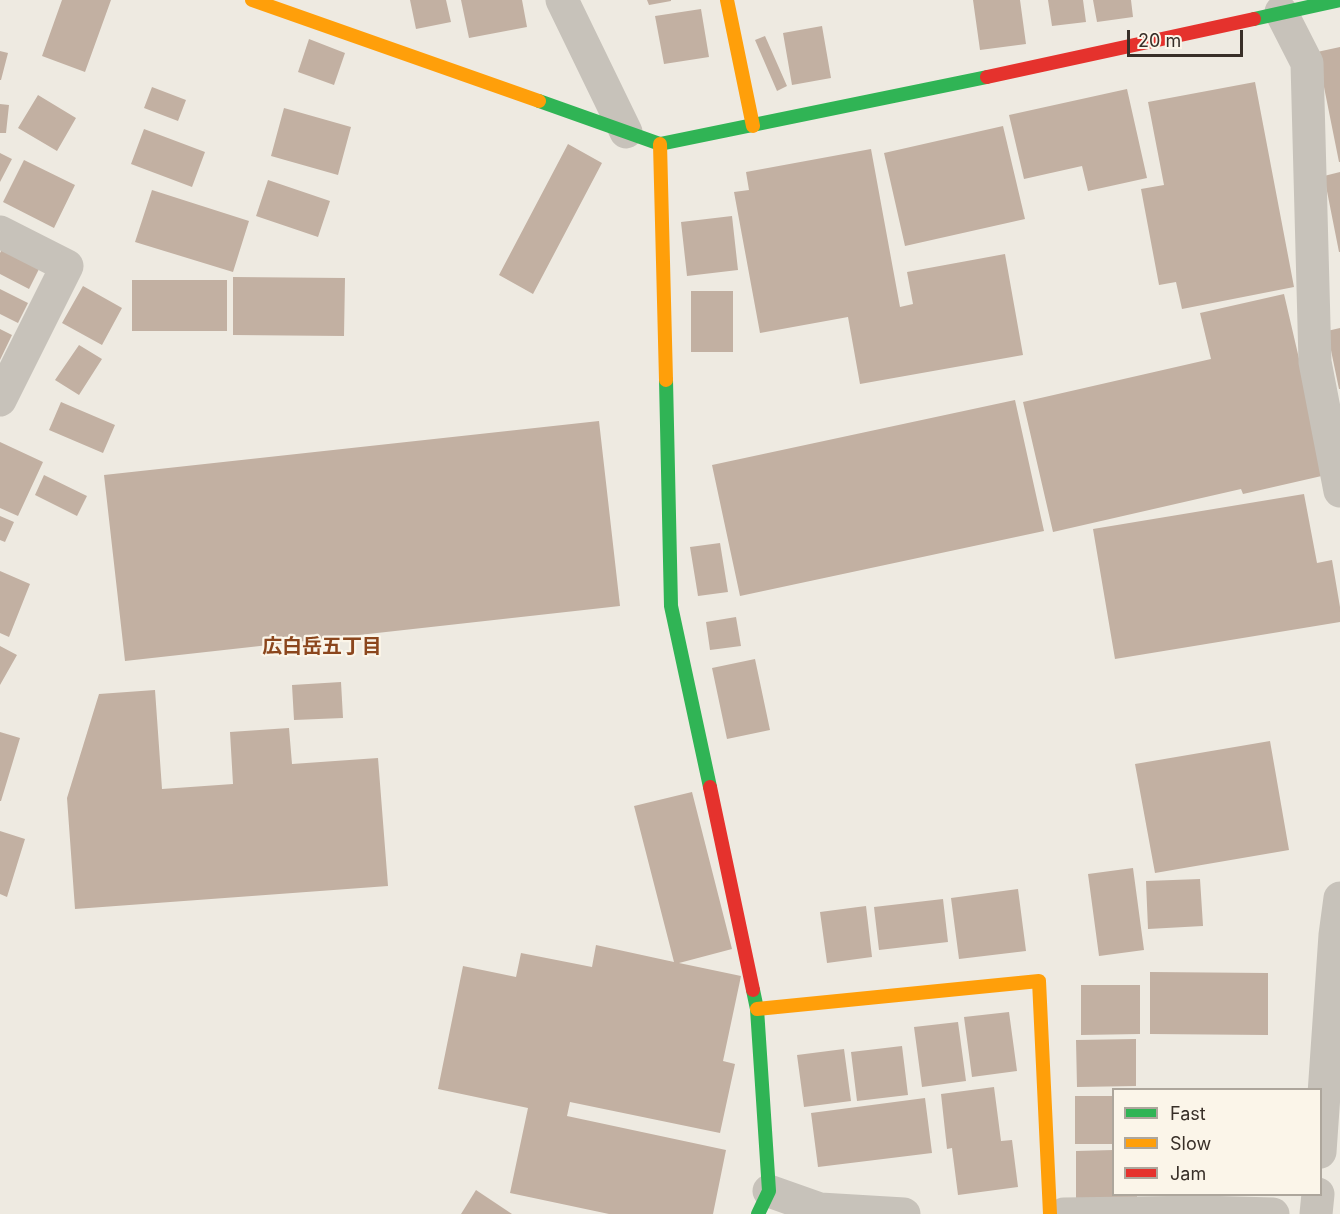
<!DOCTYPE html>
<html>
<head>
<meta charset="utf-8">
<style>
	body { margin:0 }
	#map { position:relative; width:1340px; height:1214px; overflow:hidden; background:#eeeae1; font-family:Inter,sans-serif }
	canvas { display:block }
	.legend { position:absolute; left:1112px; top:1088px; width:210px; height:108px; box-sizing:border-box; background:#fbf5e9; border:2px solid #ada69c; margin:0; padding:8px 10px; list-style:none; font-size:18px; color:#382f28 }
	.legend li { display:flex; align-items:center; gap:12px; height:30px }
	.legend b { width:30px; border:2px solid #ada69c }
	.scale { position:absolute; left:1127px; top:30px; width:116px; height:27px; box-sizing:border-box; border:3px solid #382f28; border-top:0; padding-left:8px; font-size:18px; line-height:21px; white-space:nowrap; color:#382f28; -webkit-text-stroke:4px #fbf5e9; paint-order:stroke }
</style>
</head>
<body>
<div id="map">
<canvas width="1340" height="1214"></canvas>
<ul class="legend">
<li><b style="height:8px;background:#30b455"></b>Fast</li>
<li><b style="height:8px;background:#ff9f0a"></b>Slow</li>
<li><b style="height:8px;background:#e5322d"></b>Jam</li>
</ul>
<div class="scale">20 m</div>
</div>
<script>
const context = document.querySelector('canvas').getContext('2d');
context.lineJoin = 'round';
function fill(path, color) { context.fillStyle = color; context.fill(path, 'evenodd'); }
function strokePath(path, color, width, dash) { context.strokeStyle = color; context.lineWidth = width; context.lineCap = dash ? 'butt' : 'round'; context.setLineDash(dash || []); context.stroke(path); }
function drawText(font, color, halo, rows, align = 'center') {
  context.font = font + ' Inter,"Noto Sans JP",sans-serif'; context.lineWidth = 4.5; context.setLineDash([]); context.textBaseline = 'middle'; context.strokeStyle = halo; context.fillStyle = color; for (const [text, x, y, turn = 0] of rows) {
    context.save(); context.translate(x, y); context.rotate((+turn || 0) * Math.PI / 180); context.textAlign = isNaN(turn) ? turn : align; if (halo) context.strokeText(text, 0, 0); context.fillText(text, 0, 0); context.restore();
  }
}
fill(new Path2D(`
	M 62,0 L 111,0 L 85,72 L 42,56 Z
	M 410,0 L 446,0 L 451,22 L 416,29 Z
	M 461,0 L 522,0 L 527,27 L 469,38 Z
	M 647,0 L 671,0 L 671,1 L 649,5 Z
	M 973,0 L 1020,0 L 1026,44 L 980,50 Z
	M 1048,0 L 1083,0 L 1086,22 L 1052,26 Z
	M 1093,0 L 1131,0 L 1133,17 L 1097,22 Z
	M 701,9 L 709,57 L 664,64 L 655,16 Z
	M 822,26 L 831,78 L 792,85 L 783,33 Z
	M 765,36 L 787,86 L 777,91 L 755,40 Z
	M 309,39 L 345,53 L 334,85 L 298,72 Z
	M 1340,47 L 1340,162 L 1339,162 L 1317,52 Z
	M 0,51 L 8,53 L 1,80 L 0,80 Z
	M 1255,82 L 1294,287 L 1182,309 L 1176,282 L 1159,285 L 1141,189 L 1164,185 L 1148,102 Z
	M 152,87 L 186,100 L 178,121 L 144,108 Z
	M 1127,89 L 1147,178 L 1088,191 L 1082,166 L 1024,179 L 1009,115 Z
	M 38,95 L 76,118 L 57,151 L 18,128 Z
	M 0,104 L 9,105 L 6,133 L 0,133 Z
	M 284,108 L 351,127 L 338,175 L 271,156 Z
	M 1003,126 L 1025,219 L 905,246 L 884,153 Z
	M 144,129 L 205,152 L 192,187 L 131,164 Z
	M 568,144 L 602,163 L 533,294 L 499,275 Z
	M 871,149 L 900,307 L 913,304 L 907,272 L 1005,254 L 1023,355 L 860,384 L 848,317 L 760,333 L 734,192 L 749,190 L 746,172 Z
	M 0,153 L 12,159 L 0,182 Z
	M 24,160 L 75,185 L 54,228 L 3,202 Z
	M 1340,172 L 1340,252 L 1339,252 L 1324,176 Z
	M 268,180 L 330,201 L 318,237 L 256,216 Z
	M 152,190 L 249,221 L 233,272 L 135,242 Z
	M 732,216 L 738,270 L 687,276 L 681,222 Z
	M 4,245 L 41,265 L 29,289 L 0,274 L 0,253 Z
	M 233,277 L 345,278 L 344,336 L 233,335 Z
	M 132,280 L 227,280 L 227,331 L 132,331 Z
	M 83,286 L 122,308 L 102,345 L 62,323 Z
	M 0,289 L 28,303 L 18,323 L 0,314 Z
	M 691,291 L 733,291 L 733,352 L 691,352 Z
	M 1284,294 L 1326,475 L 1243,494 L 1241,489 L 1053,532 L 1023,402 L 1211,359 L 1200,313 Z
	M 1340,328 L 1340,389 L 1339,389 L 1327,331 Z
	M 0,329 L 12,335 L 0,360 Z
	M 79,345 L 102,359 L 79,395 L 55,380 Z
	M 1015,400 L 1044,531 L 740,596 L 712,465 Z
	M 61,402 L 115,425 L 103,453 L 49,430 Z
	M 599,421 L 620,606 L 125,661 L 104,475 Z
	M 0,442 L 43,462 L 18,516 L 0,508 Z
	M 44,475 L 87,496 L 77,516 L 35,495 Z
	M 1304,494 L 1317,563 L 1332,560 L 1340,607 L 1340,622 L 1115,659 L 1093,529 Z
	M 0,516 L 14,522 L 5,542 L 0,540 Z
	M 720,543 L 728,592 L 698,596 L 690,547 Z
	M 0,571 L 30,584 L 9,637 L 0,633 Z
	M 736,617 L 741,646 L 710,650 L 706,622 Z
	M 0,646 L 17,655 L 0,685 Z
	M 755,659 L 770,730 L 727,739 L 712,668 Z
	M 341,682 L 343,718 L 294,720 L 292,685 Z
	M 155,690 L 162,789 L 233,784 L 230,732 L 289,728 L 292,764 L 378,758 L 388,886 L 75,909 L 67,798 L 99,694 Z
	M 0,732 L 20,738 L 1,801 L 0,801 Z
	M 1270,741 L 1289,850 L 1155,873 L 1135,764 Z
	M 692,792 L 732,949 L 679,963 L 741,976 L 723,1061 L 735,1064 L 720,1133 L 570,1102 L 567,1116 L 726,1150 L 713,1214 L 609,1214 L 510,1193 L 528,1108 L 438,1089 L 463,966 L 516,977 L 521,953 L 592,967 L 596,945 L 674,962 L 634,806 Z
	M 0,831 L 25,839 L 7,897 L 0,894 Z
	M 1133,868 L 1144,950 L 1099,956 L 1088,874 Z
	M 1200,879 L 1203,926 L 1148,929 L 1146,881 Z
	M 1018,889 L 1026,951 L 959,959 L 951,898 Z
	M 943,899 L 948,942 L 879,950 L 874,907 Z
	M 866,906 L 872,957 L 827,963 L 820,912 Z
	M 1150,972 L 1268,973 L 1268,1035 L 1150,1034 Z
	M 1081,985 L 1140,985 L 1140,1034 L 1081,1035 Z
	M 1009,1012 L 1017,1071 L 972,1077 L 964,1017 Z
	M 958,1022 L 966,1081 L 922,1087 L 914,1027 Z
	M 1136,1039 L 1136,1086 L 1077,1087 L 1076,1040 Z
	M 902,1046 L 908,1095 L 857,1101 L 851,1052 Z
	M 844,1049 L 851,1101 L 804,1107 L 797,1055 Z
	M 994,1087 L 1001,1141 L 1012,1140 L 1018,1187 L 958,1195 L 952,1148 L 947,1149 L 941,1094 Z
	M 1075,1096 L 1114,1096 L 1114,1144 L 1075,1144 Z
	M 925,1098 L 932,1153 L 818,1167 L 811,1113 Z
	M 1114,1150 L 1114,1194 L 1137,1194 L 1137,1198 L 1076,1198 L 1076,1151 Z
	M 476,1190 L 512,1214 L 461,1214 Z`), '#c2b0a2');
strokePath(new Path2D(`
	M 562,0 L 626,132
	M 1281,12 L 1307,63 L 1315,362 L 1340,491
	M 0,232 L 67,266 L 0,400
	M 1320,1152 L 1335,935 L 1340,898
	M 769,1191 L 820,1209 L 904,1214
	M 1064,1214 L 1202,1212 L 1273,1214
	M 1316,1214 L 1318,1194`), '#c7c2ba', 33);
strokePath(new Path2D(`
	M 1254,19 L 1340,0
	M 539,101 L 660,144 L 987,77
	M 666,380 L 671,606 L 710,787
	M 753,990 L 757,1009 L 769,1191 L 758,1214`), '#30b455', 14);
strokePath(new Path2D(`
	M 252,0 L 539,101
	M 727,0 L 753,126
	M 660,144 L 666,380
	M 757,1009 L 1039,981 L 1050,1214`), '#ff9f0a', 14);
strokePath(new Path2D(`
	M 987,77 L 1254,19
	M 710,787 L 753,990`), '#e5322d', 14);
drawText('bold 20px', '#8b461d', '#fbf5e9', [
	["広白岳五丁目",322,647]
]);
</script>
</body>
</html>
